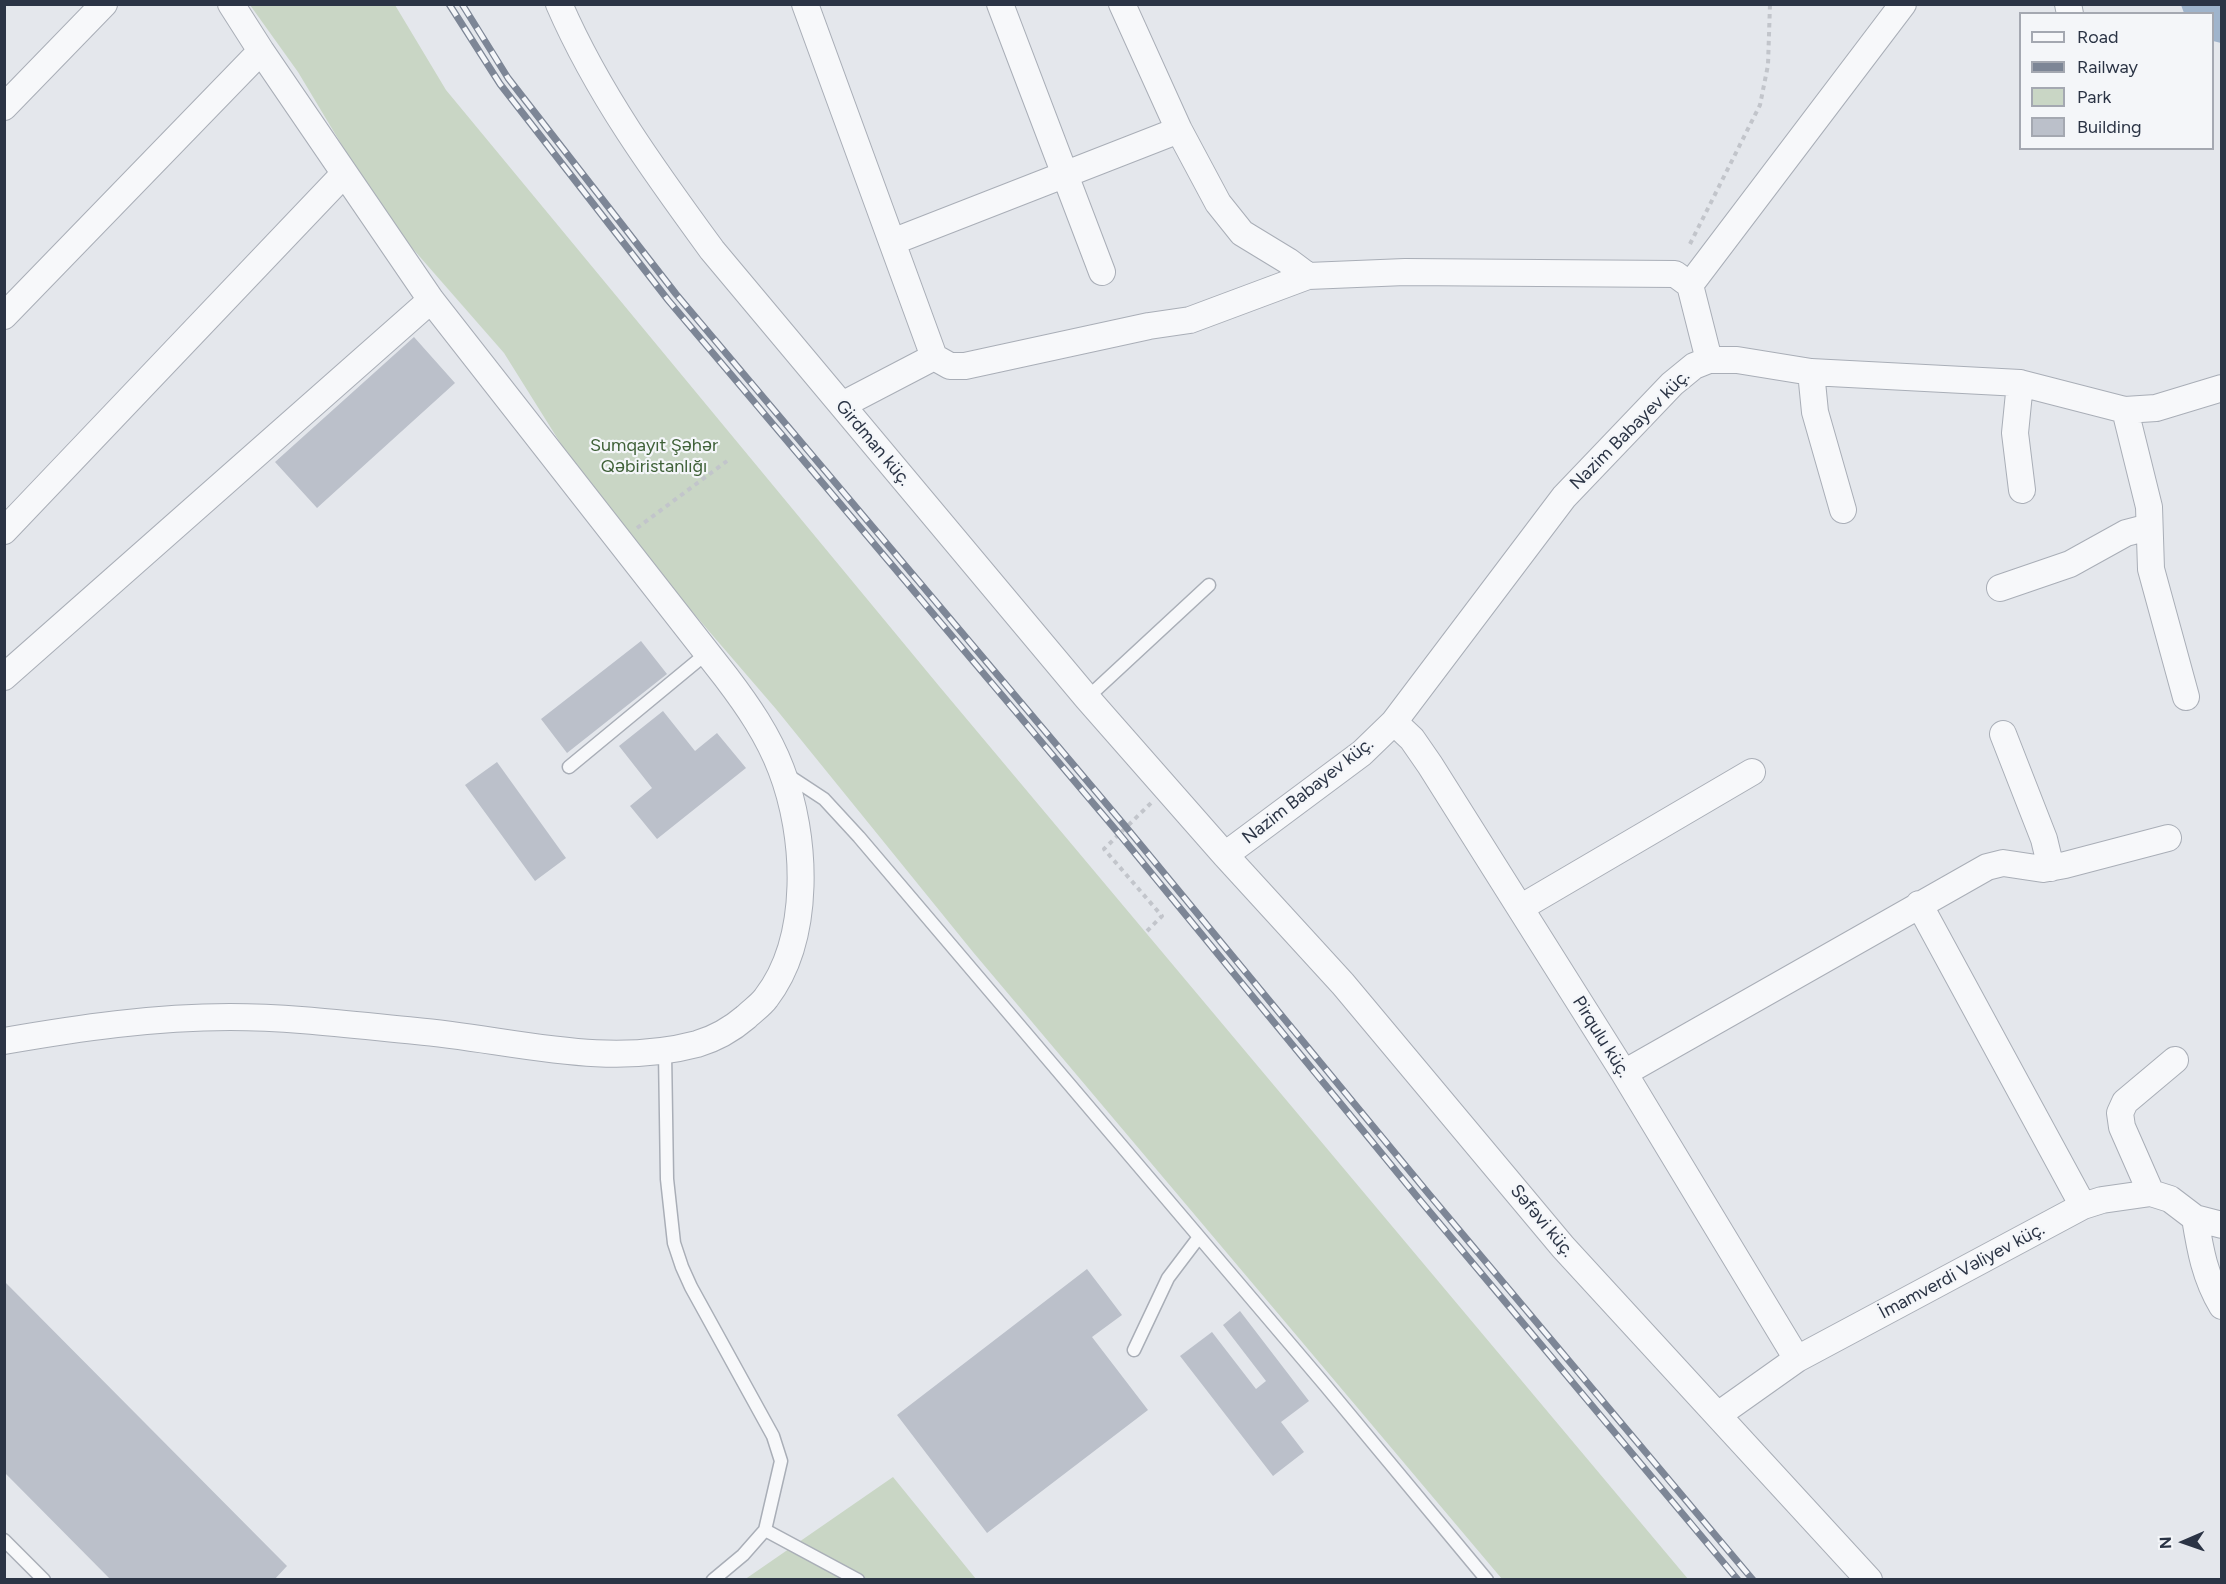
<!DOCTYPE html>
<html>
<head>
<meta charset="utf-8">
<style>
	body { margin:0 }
	#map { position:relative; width:2226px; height:1584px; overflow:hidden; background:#e4e7ec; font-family:Figtree,sans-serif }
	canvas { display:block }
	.frame { position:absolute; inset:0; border:6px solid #2b3445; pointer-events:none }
	.legend { position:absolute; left:2019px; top:12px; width:195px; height:138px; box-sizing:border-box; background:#f4f6f9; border:2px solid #a4a8b1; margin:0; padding:8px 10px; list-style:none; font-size:18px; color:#2b3445 }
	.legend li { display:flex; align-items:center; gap:12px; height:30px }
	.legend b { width:30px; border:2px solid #a4a8b1 }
	.north { position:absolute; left:2154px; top:1512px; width:60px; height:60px; -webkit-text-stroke:4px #f4f6f9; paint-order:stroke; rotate:268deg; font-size:16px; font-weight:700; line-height:24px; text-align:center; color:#2b3445 }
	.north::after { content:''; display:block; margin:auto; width:21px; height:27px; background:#2b3445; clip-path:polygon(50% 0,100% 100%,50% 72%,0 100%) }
</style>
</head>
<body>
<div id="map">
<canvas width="2226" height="1584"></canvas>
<div class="frame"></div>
<ul class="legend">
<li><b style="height:8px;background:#f7f8fa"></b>Road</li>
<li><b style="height:8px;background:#7d8696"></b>Railway</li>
<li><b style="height:16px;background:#c9d6c5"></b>Park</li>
<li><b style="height:16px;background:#bbc0ca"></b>Building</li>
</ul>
<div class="north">N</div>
</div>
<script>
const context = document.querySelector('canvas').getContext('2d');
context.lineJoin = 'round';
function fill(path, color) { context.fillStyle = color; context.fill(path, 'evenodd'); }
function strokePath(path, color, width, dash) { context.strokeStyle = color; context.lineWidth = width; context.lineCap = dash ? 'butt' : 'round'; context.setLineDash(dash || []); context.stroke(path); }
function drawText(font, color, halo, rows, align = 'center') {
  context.font = font + ' Figtree,sans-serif'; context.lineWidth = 4.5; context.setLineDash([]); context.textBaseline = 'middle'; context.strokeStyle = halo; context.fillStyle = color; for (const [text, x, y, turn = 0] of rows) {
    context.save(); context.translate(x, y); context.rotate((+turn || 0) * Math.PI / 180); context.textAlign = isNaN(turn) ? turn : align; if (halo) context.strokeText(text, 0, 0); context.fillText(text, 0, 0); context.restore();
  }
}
fill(new Path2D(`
	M 250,5 L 395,5 L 446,90 L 939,686 L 1688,1579 L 1502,1579 L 973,952 L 776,709 L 596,500 L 504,353 L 385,217 L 298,72 Z
	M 893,1477 L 976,1579 L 744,1580 Z`), '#c9d6c5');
fill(new Path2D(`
	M 2181,5 L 2221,5 L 2221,43 L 2213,41 L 2212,14 L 2184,13 Z`), '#9fb4cc');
fill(new Path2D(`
	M 414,337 L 455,383 L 317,508 L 275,462 Z
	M 641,641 L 667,674 L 567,753 L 541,719 Z
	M 663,711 L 695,751 L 717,733 L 746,768 L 657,839 L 630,806 L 652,788 L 619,746 Z
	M 497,762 L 566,858 L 535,881 L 465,785 Z
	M 1087,1269 L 1122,1315 L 1092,1337 L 1148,1410 L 987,1533 L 897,1415 Z
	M 4,1281 L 287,1566 L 274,1580 L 111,1580 L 4,1472 Z
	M 1240,1311 L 1309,1401 L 1281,1422 L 1304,1452 L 1273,1476 L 1180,1356 L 1212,1332 L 1256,1389 L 1266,1381 L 1223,1325 Z`), '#bbc0ca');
const lane = new Path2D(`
	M 1087,698 L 1209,585
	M 569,767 L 707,653
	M 786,774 L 824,799 L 859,837 L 1325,1385 L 1487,1580
	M 665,1052 L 667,1179 L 674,1243 L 682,1267 L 691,1287 L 773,1436 L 781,1461 L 765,1530 L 743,1555 L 713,1580
	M 1134,1350 L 1168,1278 L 1199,1237
	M 765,1530 L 858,1580
	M 4,1540 L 44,1580`);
const street = new Path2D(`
	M 559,4 C 598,94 655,172 712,250 L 1087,698 L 1225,855 L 1343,984 L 1563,1247 L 1869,1580
	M 805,4 L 934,357 L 950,366 L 965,366 L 1149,326 L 1190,320 L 1308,276 L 1405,272 L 1675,274 L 1690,285 L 1709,360
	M 1000,4 L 1102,272
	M 1122,4 L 1179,130 L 1218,203 L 1242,233 L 1288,261 L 1308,276
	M 2068,4 L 2070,14
	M 4,107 L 104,4
	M 892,242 L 1179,130
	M 1690,285 L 1903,4
	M 4,316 L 261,51
	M 1811,372 L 1815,412 L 1843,510
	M 2020,383 L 2015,433 L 2022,490
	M 842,405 L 934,357
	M 2125,410 L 2149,507 L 2151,569 L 2186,697
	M 4,531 L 344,174
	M 2000,588 L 2070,564 L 2126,533 L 2149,527
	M 4,677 L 431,300
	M 1394,722 L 1412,739 L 1430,765 L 1624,1073 L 1797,1359
	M 2003,734 L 2044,839 L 2051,868
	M 1225,855 L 1362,753 L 1394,722 L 1564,497 L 1672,384 L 1694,366 L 1709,360 L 1737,360 L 1811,372 L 2020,383 L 2125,410 L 2156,408 L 2222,388
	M 1919,904 L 2083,1206
	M 1520,908 L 1752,772
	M 4,1041 C 79,1028 154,1017 230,1017 C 292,1017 354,1025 416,1031 C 509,1039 603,1069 697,1044 C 714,1039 732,1029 746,1017 C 752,1011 761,1005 766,998 C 812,938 807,836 781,769 C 768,735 748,706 726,677 L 431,300 L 261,51 L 231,4
	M 1624,1073 L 1987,867 L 2003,863 L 2043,869 L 2065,865 L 2168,838
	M 2151,1193 L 2122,1127 L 2120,1113 L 2125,1102 L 2175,1060
	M 2195,1218 C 2200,1249 2205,1278 2222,1306
	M 1718,1415 L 1797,1359 L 2083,1206 L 2102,1200 L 2151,1193 L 2170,1199 L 2195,1218 L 2222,1225`);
strokePath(lane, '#a9aeb7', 15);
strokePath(street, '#a9aeb7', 28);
strokePath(new Path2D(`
	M 1690,244 L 1760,105 L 1768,65 L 1770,4
	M 637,528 L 727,461
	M 1147,931 L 1162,916 L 1104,849 L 1151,803`), '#c2c5cb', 4, [4.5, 4.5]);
strokePath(lane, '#f7f8fa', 12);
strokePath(street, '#f7f8fa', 26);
const rail = new Path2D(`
	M 449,4 L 500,84 L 668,300 L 1120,835 L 1419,1199 L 1738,1580
	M 462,4 L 508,78 L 676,294 L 1126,827 L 1428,1193 L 1753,1580`);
strokePath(rail, '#7d8696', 7);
strokePath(rail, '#f4f6f9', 4.5, [14]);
drawText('18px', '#2b3445', '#f4f6f9', [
	["Nazim Babayev küç.",1630,430,-45],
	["Girdman küç.",873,443,50],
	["Nazim Babayev küç.",1308,791,-38],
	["Pirqulu küç.",1601,1037,58],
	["Səfəvi küç.",1542,1221,50],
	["İmamverdi Vəliyev küç.",1962,1271,-28]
]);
drawText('18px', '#3f6138', '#f4f6f9', [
	["Sumqayıt Şəhər",654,446],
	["Qəbiristanlığı",654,467]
]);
</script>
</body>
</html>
